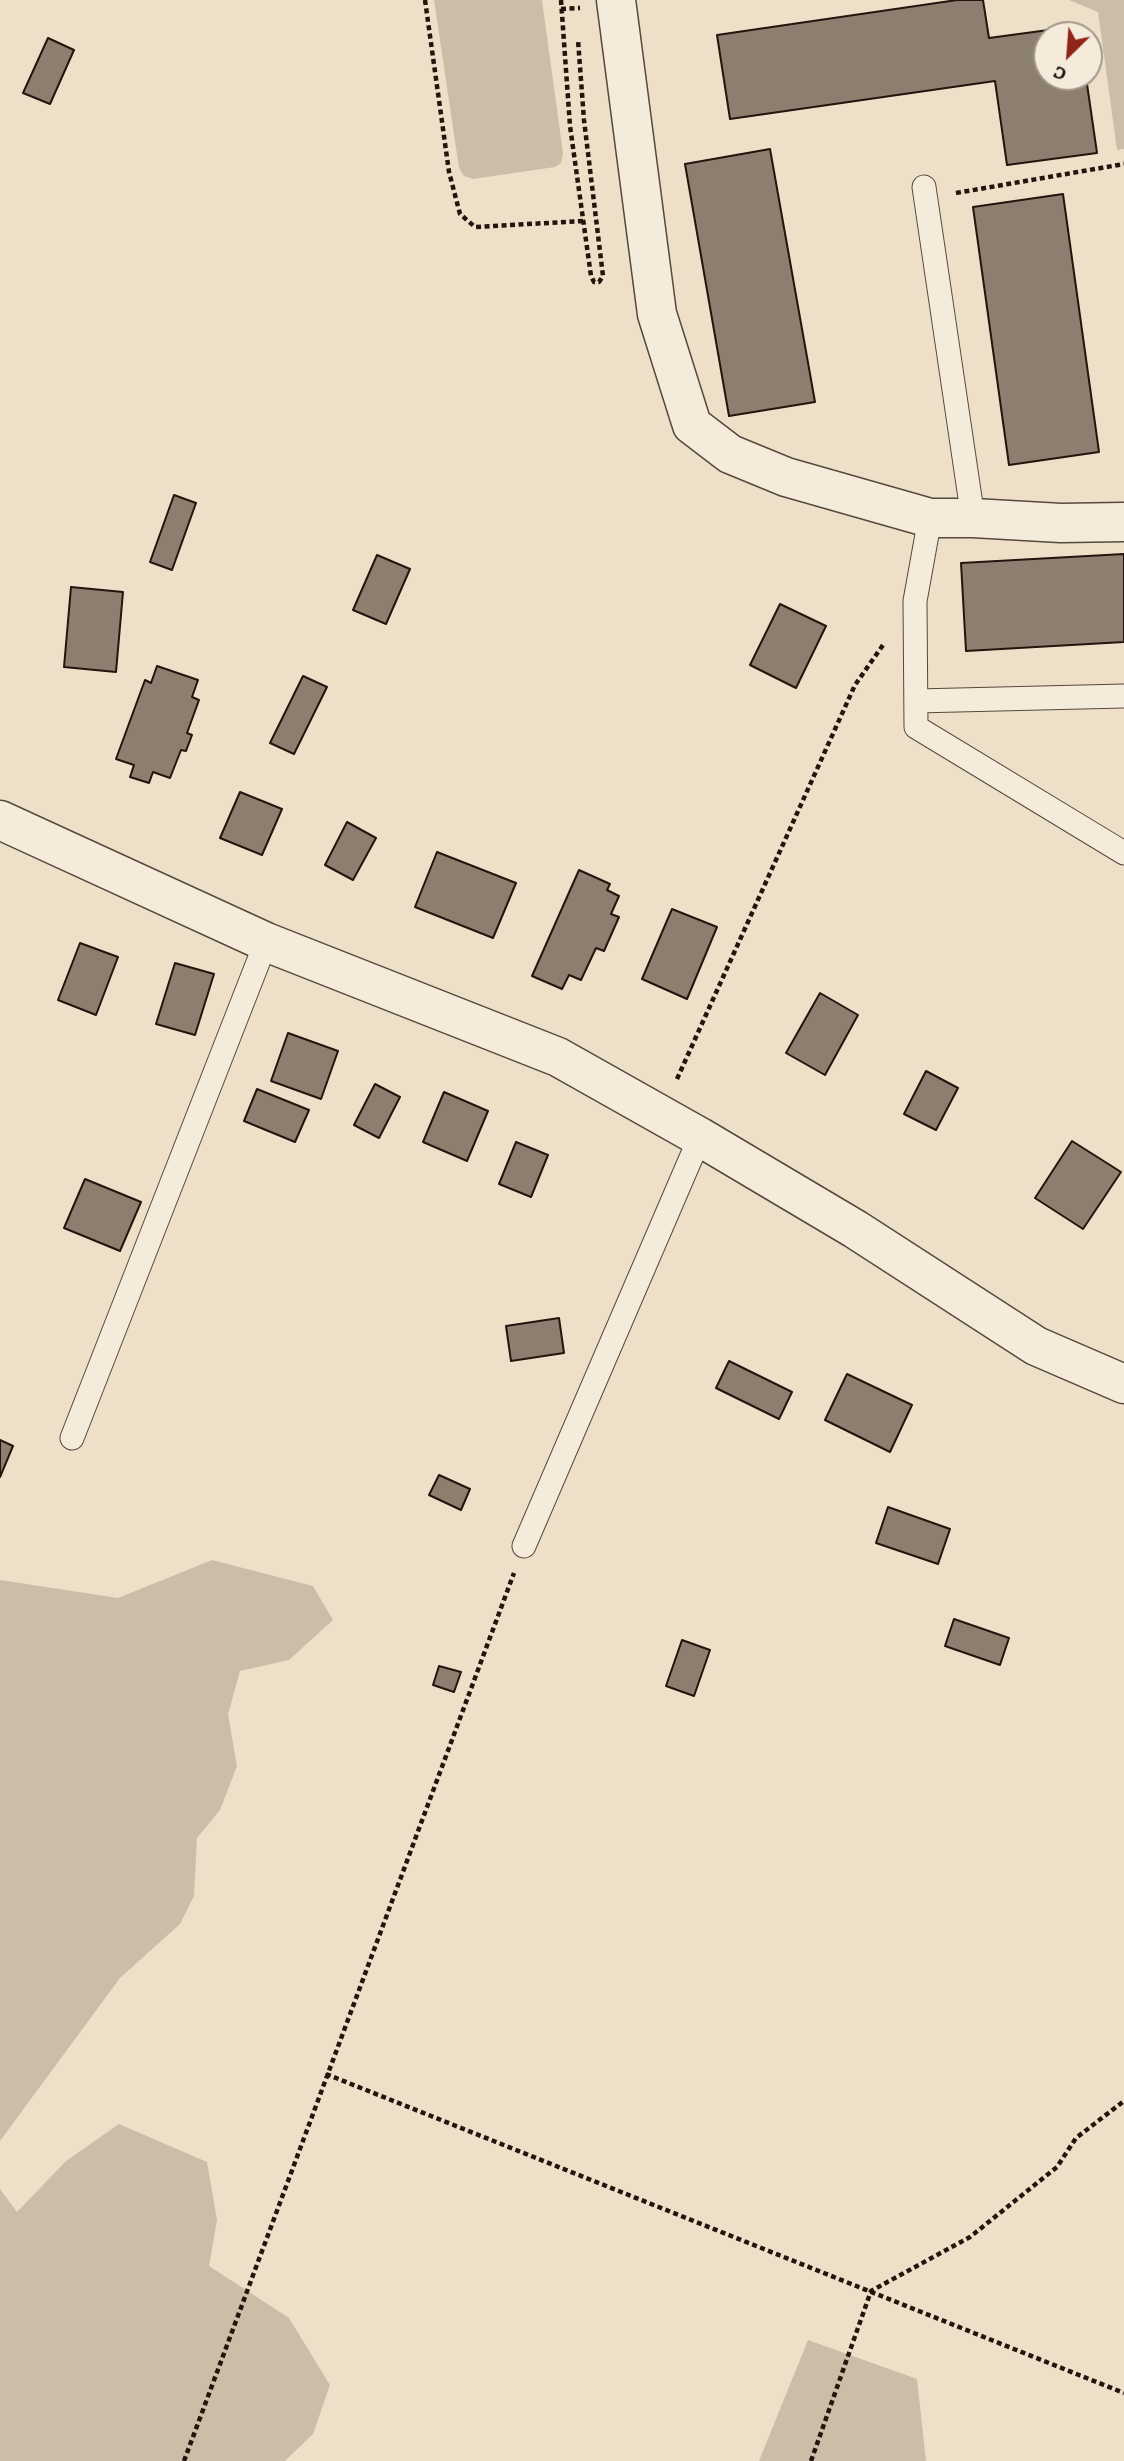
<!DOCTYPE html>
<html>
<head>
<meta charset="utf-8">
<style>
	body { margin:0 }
	#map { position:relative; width:1124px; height:2461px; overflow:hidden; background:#eee0c8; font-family:Alegreya,serif }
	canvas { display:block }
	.north { position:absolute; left:1033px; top:21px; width:70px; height:70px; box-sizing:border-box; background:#f4ebdb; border:2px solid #a09589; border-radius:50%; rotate:205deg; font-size:19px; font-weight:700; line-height:28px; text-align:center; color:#23150e }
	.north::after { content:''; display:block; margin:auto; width:24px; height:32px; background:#8f2418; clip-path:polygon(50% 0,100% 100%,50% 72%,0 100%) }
</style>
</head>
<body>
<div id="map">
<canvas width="1124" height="2461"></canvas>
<div class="north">С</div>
</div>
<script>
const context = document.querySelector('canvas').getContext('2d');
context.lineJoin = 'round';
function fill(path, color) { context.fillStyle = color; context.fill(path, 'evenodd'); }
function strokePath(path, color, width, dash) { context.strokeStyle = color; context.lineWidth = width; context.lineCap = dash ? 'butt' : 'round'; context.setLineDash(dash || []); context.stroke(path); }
fill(new Path2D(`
	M 434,0 L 542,0 L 563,153 L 561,163 L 555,167 L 473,179 L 464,176 L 459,168 Z
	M 1069,0 L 1124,0 L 1124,149 L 1117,150 L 1098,12 Z
	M 212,1560 L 313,1586 L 333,1620 L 289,1660 L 240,1671 L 228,1714 L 237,1766 L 220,1810 L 197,1838 L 194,1896 L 180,1924 L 120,1978 L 0,2141 L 0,1580 L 118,1598 Z
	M 119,2124 L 207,2162 L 217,2220 L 209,2266 L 289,2318 L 330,2385 L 313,2434 L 285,2461 L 0,2461 L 0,2189 L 17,2212 L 66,2161 Z
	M 808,2340 L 917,2379 L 926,2461 L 759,2461 Z`), '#cbbda8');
const building = new Path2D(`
	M 957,0 L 983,0 L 989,38 L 1078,26 L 1080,35 L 1047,35 L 1047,77 L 1086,77 L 1097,153 L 1007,165 L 995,81 L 730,119 L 717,35 Z
	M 48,38 L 74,50 L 50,104 L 23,93 Z
	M 770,149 L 815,402 L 729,416 L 685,164 Z
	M 1063,194 L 1099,452 L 1009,465 L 973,207 Z
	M 174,495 L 196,503 L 172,570 L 150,562 Z
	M 1124,554 L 1124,642 L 966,651 L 961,563 Z
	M 377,555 L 410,569 L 386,624 L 353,610 Z
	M 71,587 L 123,592 L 116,672 L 64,667 Z
	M 780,604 L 826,626 L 796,688 L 750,665 Z
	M 157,666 L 198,680 L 192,697 L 199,700 L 187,733 L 192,735 L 186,751 L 181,750 L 170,778 L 153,772 L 149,783 L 130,777 L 134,765 L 116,759 L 145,680 L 151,683 Z
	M 303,676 L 327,687 L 294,754 L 270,743 Z
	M 240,792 L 282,809 L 262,855 L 220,838 Z
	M 347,822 L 376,838 L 353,880 L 325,865 Z
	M 437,852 L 516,883 L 493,938 L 415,907 Z
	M 579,870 L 610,884 L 607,890 L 619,896 L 611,914 L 619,917 L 604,951 L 596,948 L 581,980 L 569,975 L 562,989 L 532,976 Z
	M 672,909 L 717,927 L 687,999 L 642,979 Z
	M 80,943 L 118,957 L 96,1015 L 58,1000 Z
	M 175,963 L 214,974 L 195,1035 L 156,1024 Z
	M 820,993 L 858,1015 L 825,1075 L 786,1053 Z
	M 288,1033 L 338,1051 L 321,1099 L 271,1081 Z
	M 926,1071 L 958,1088 L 936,1130 L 904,1114 Z
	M 375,1084 L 400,1097 L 379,1138 L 354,1125 Z
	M 257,1089 L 309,1110 L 295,1142 L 244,1121 Z
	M 444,1092 L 488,1111 L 467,1161 L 423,1142 Z
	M 1072,1141 L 1121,1172 L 1083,1229 L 1035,1198 Z
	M 516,1142 L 548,1155 L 531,1197 L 499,1184 Z
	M 85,1179 L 141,1202 L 120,1251 L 64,1228 Z
	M 559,1318 L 564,1353 L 511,1361 L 506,1326 Z
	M 729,1361 L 792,1392 L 779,1419 L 716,1388 Z
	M 847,1374 L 912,1405 L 890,1452 L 825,1420 Z
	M 0,1440 L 13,1446 L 0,1477 Z
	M 439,1475 L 470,1489 L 461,1510 L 429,1495 Z
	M 888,1507 L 950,1529 L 938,1564 L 876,1543 Z
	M 954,1619 L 1009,1638 L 1000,1665 L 945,1646 Z
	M 682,1640 L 710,1650 L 694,1696 L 666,1686 Z
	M 439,1666 L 461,1672 L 454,1692 L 433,1685 Z`);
fill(building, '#8d7f6f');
strokePath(building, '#23150e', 2);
const lane = new Path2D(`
	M 924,187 L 973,518
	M 930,518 L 915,601 L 916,727 L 1124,853
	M 916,701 L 1124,696
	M 72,1438 L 266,942
	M 524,1546 L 700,1137`);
const street = new Path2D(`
	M 616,0 L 657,314 L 692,425 L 730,454 L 786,477 L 930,518 L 973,518 L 1061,523 L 1124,522
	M 0,820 L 266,942 L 558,1057 L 700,1137 L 855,1229 L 1036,1346 L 1124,1384`);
strokePath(lane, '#56483c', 25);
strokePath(street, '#56483c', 41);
strokePath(new Path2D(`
	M 425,0 L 449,172 L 460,214 L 475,227 L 583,221
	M 561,0 L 570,126 L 591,276 L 594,282 L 599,282 L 603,276 L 584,120 L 578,40
	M 561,9 L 580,8
	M 956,193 L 1124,164
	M 677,1079 L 855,685 L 883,645
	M 326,2074 L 1124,2393
	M 184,2461 L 514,1573
	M 811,2461 L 871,2291 L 970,2237 L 1057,2167 L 1076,2138 L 1124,2101`), '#23150e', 4.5, [5, 3.5]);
strokePath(lane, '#f4ebdb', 23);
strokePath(street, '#f4ebdb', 38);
</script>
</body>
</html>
